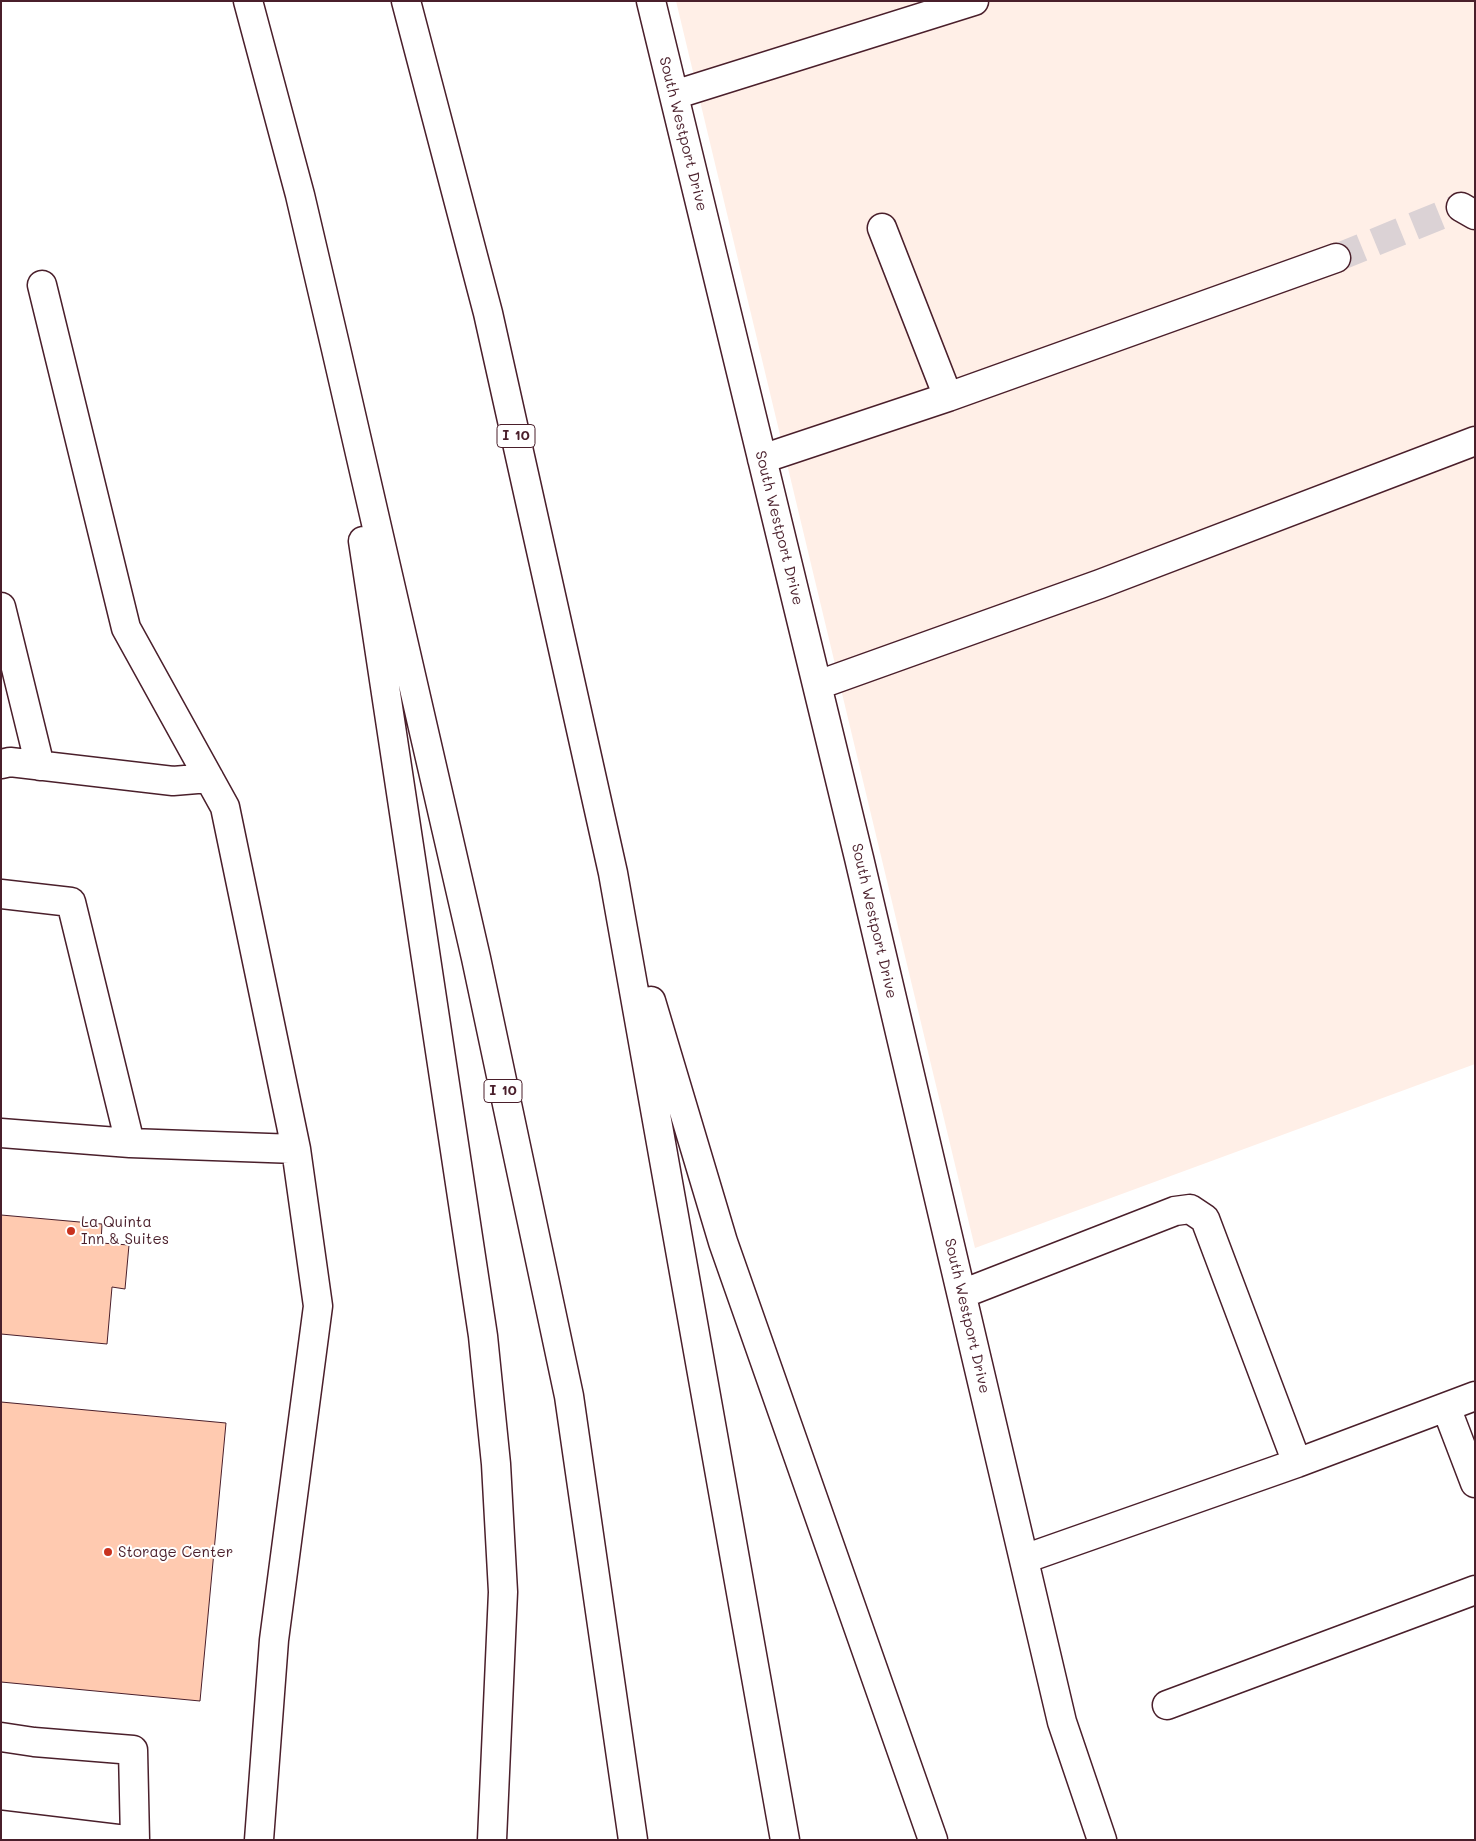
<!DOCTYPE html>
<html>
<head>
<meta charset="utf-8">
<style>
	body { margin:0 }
	#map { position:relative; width:1476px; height:1841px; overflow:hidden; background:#fff; font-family:Mali,sans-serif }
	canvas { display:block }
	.frame { position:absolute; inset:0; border:2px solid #4a1f2b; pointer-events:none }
</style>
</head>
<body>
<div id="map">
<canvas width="1476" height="1841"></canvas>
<div class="frame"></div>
</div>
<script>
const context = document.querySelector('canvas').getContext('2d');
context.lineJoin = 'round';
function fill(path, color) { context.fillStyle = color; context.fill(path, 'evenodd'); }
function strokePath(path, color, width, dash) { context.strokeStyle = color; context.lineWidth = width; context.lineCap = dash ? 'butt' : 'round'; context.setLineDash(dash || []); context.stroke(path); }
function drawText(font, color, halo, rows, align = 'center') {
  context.font = font + ' Mali,sans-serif'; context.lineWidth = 4; context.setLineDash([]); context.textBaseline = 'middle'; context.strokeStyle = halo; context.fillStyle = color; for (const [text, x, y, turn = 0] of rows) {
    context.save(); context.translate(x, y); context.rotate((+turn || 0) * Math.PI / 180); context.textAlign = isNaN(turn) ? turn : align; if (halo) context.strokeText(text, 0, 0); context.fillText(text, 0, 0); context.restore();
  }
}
fill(new Path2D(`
	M 676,1 L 1475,1 L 1475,1064 L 975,1248 Z`), '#ffefe7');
const building = new Path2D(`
	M 1,1215 L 102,1224 L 101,1243 L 129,1245 L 125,1289 L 112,1287 L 107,1344 L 1,1334 Z
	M 1,1402 L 226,1423 L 200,1701 L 1,1682 Z`);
fill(building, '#ffcab0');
strokePath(building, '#4a1f2b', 1);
strokePath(new Path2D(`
	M 1336,258 L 1461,207`), '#dbd2d5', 28, [28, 14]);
const minor = new Path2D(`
	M 651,1 L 859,858 L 1062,1722 L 1102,1840
	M 674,95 L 974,1
	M 1461,207 L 1475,215
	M 882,228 L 948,397
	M 42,285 L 126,628 L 225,807 L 296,1149 L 318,1306 L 274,1640 L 259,1840
	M 762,459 L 948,397 L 1336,258
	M 1,607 L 40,766
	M 818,685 L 1100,584 L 1475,441
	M 1,764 L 10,762 L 173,781 L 209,778
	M 1,894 L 71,902 L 130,1143 L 296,1149
	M 1,1133 L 130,1143
	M 962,1294 L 1175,1211 L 1190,1209 L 1205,1219 L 1297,1463 L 1024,1559
	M 1446,1407 L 1475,1483
	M 1297,1463 L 1475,1396
	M 1167,1705 L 1475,1590
	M 1,1737 L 34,1742 L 133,1750 L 135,1840
	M 1,1825 L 126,1840`);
const highway = new Path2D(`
	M 248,1 L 300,195 L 336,349 L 476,958 L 569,1396 L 633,1840
	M 406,1 L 488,313 L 613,873 L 785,1840
	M 363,541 L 483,1336 L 496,1464 L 503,1592 L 492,1840
	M 651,1001 L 723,1242 L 933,1840`);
strokePath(minor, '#4a1f2b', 31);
strokePath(highway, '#4a1f2b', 31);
strokePath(minor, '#fff', 28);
strokePath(highway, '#fff', 28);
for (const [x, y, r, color] of [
	[71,1231,5,"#c8321e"],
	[108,1552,5,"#c8321e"]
]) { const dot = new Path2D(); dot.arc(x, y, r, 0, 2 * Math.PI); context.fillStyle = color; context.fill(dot); strokePath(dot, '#fff', 2); }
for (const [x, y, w] of [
	[516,436,38],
	[503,1091,38]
]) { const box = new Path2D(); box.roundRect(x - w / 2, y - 11.5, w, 23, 4); context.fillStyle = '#fff'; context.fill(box); strokePath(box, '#4a1f2b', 1); }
drawText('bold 14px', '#4a1f2b', null, [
	["I 10",516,436],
	["I 10",503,1091]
]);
drawText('15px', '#4a1f2b', '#fff', [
	["South Westport Drive",683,134,76],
	["South Westport Drive",779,528,76],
	["South Westport Drive",874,921,77],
	["South Westport Drive",967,1316,77]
]);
drawText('15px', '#4a1f2b', '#fff', [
	["La Quinta",81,1222],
	["Inn & Suites",81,1239],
	["Storage Center",118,1552]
], 'left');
</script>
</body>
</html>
